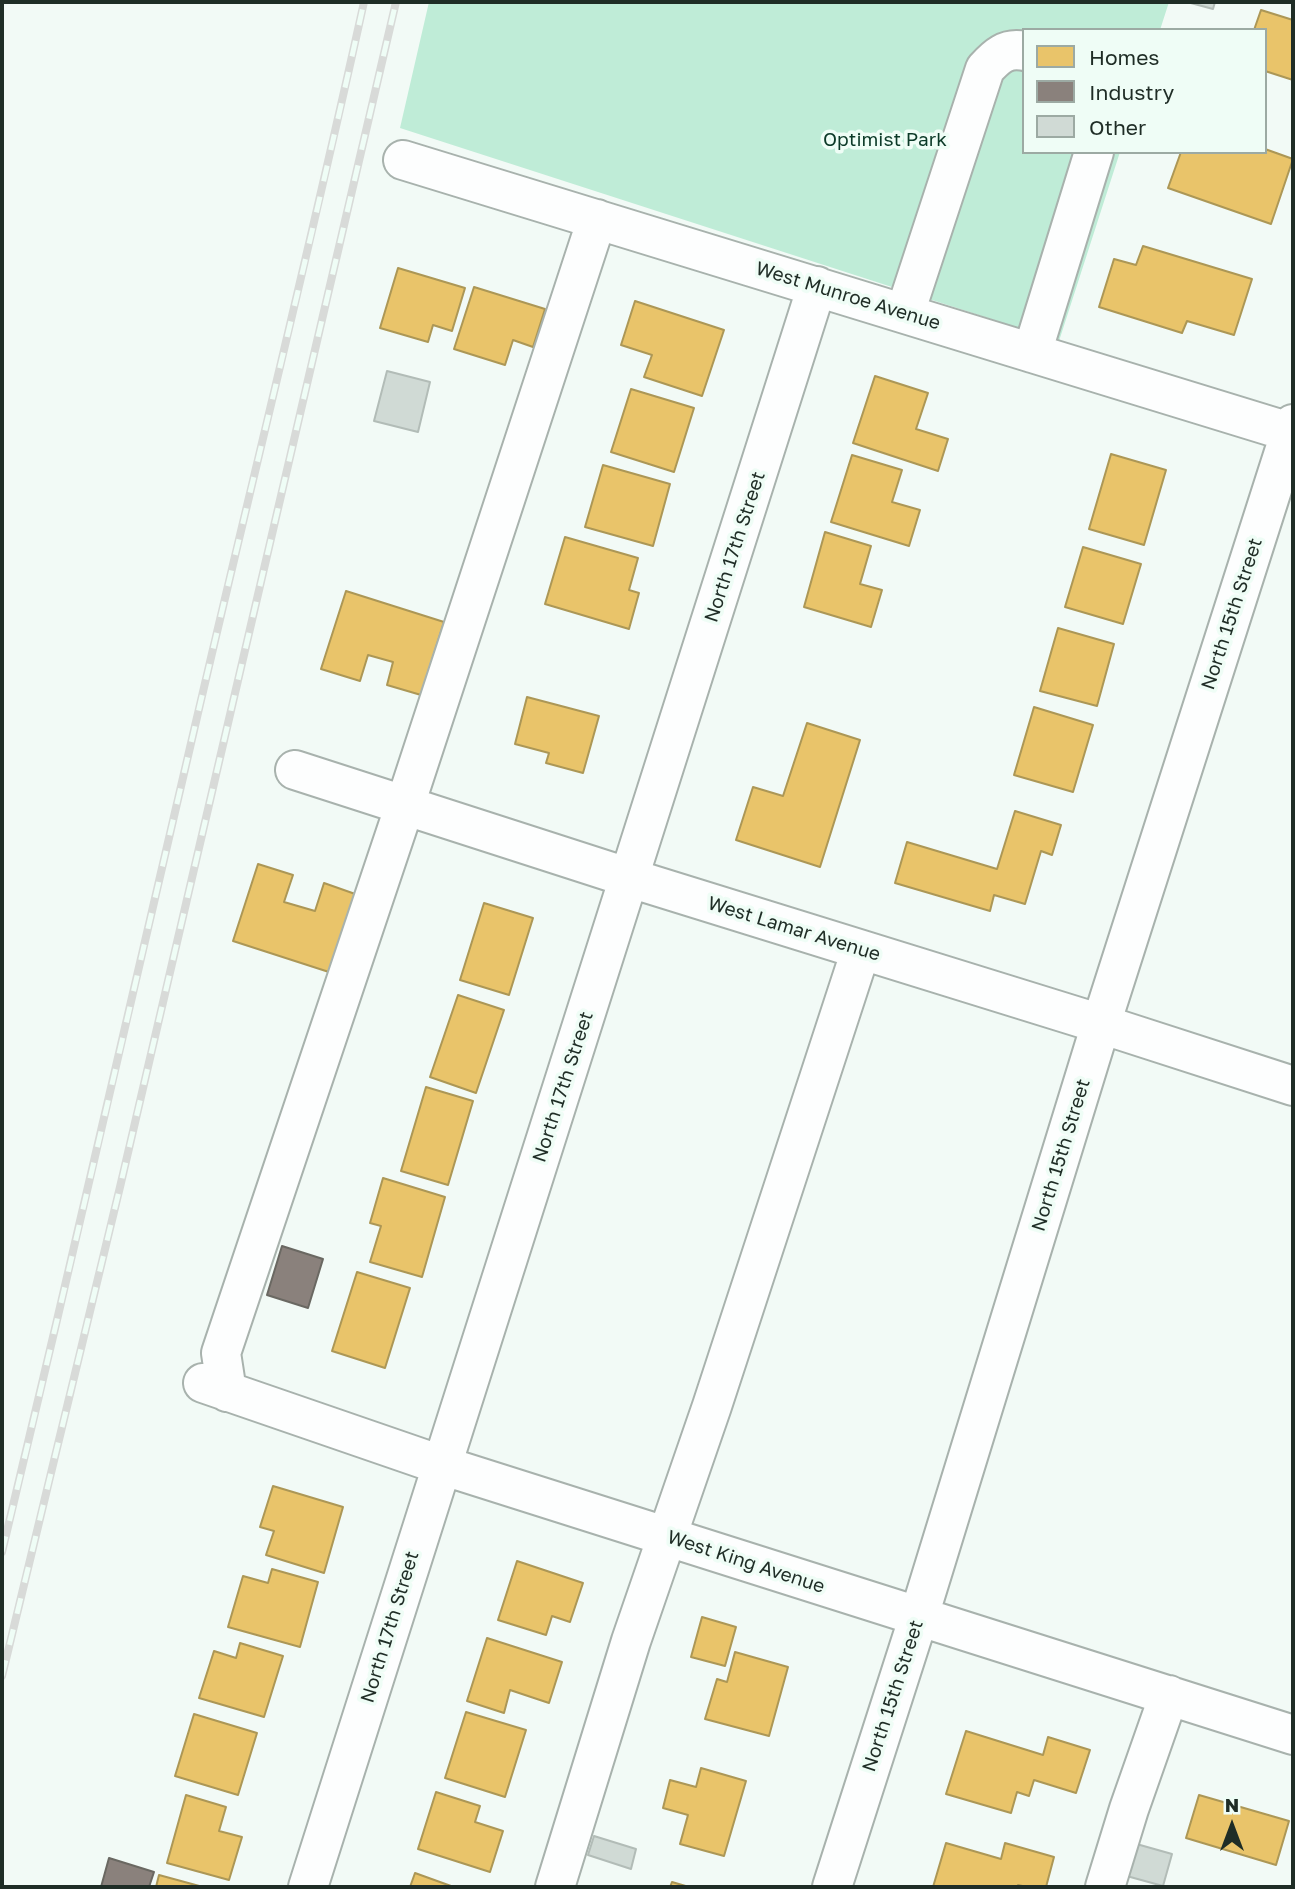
<!DOCTYPE html>
<html>
<head>
<meta charset="utf-8">
<style>
	body { margin:0 }
	#map { position:relative; width:1295px; height:1889px; overflow:hidden; background:#f2faf6; font-family:"Golos Text",sans-serif }
	canvas { display:block }
	.frame { position:absolute; inset:0; border:4px solid #1f2d26; pointer-events:none }
	.legend { position:absolute; left:1022px; top:28px; width:245px; height:126px; box-sizing:border-box; background:#effdf6; border:2px solid #9caaa3; margin:0; padding:9px 12px; list-style:none; font-size:21px; color:#1f2d26 }
	.legend li { display:flex; align-items:center; gap:14px; height:35px }
	.legend b { width:35px; border:2px solid #9caaa3 }
	.north { position:absolute; left:1197px; top:1791px; width:70px; height:70px; -webkit-text-stroke:5px #effdf6; paint-order:stroke; rotate:0deg; font-size:19px; font-weight:700; line-height:28px; text-align:center; color:#1f2d26 }
	.north::after { content:''; display:block; margin:auto; width:24px; height:32px; background:#1f2d26; clip-path:polygon(50% 0,100% 100%,50% 72%,0 100%) }
</style>
</head>
<body>
<div id="map">
<canvas width="1295" height="1889"></canvas>
<div class="frame"></div>
<ul class="legend">
<li><b style="height:19px;background:#e9c46a"></b>Homes</li>
<li><b style="height:19px;background:#8a817c"></b>Industry</li>
<li><b style="height:19px;background:#d0dad5"></b>Other</li>
</ul>
<div class="north">N</div>
</div>
<script>
const context = document.querySelector('canvas').getContext('2d');
context.lineJoin = 'round';
function fill(path, color) { context.fillStyle = color; context.fill(path, 'evenodd'); }
function strokePath(path, color, width, dash) { context.strokeStyle = color; context.lineWidth = width; context.lineCap = dash ? 'butt' : 'round'; context.setLineDash(dash || []); context.stroke(path); }
function drawText(font, color, halo, rows, align = 'center') {
  context.font = font + ' "Golos Text",sans-serif'; context.lineWidth = 7; context.setLineDash([]); context.textBaseline = 'middle'; context.strokeStyle = halo; context.fillStyle = color; for (const [text, x, y, turn = 0] of rows) {
    context.save(); context.translate(x, y); context.rotate((+turn || 0) * Math.PI / 180); context.textAlign = isNaN(turn) ? turn : align; if (halo) context.strokeText(text, 0, 0); context.fillText(text, 0, 0); context.restore();
  }
}
fill(new Path2D(`
	M 429,2 L 1169,2 L 1160,30 L 1024,30 L 1024,152 L 1120,152 L 1059,341 L 400,128 Z`), '#bfecd7');
const homes = new Path2D(`
	M 1261,10 L 1293,20 L 1293,80 L 1265,71 L 1265,30 L 1254,30 Z
	M 1265,149 L 1293,159 L 1271,224 L 1168,188 L 1181,152 L 1265,152 Z
	M 1143,246 L 1252,279 L 1234,335 L 1187,321 L 1182,333 L 1099,307 L 1114,259 L 1136,265 Z
	M 398,268 L 465,288 L 452,331 L 433,325 L 428,342 L 380,328 Z
	M 474,287 L 545,309 L 533,347 L 513,340 L 505,365 L 454,349 Z
	M 635,301 L 724,330 L 702,396 L 644,377 L 652,355 L 621,345 Z
	M 875,376 L 928,393 L 916,429 L 948,439 L 938,471 L 853,443 Z
	M 631,389 L 694,408 L 674,472 L 611,452 Z
	M 1111,454 L 1166,470 L 1144,545 L 1089,529 Z
	M 852,455 L 902,470 L 892,502 L 920,510 L 909,546 L 831,522 Z
	M 603,465 L 670,484 L 653,546 L 585,527 Z
	M 825,532 L 871,546 L 860,584 L 882,590 L 871,627 L 804,607 Z
	M 565,537 L 638,558 L 629,590 L 639,593 L 629,629 L 545,604 Z
	M 1083,547 L 1141,564 L 1123,624 L 1065,607 Z
	M 346,591 L 444,622 L 421,695 L 387,685 L 393,662 L 368,655 L 360,681 L 321,669 Z
	M 1058,628 L 1114,644 L 1097,706 L 1040,691 Z
	M 527,697 L 599,716 L 583,773 L 546,763 L 549,753 L 515,744 Z
	M 1034,707 L 1093,725 L 1073,792 L 1014,775 Z
	M 807,723 L 860,740 L 820,867 L 736,840 L 753,787 L 783,796 Z
	M 1015,811 L 1061,825 L 1052,855 L 1041,851 L 1025,904 L 994,895 L 990,911 L 895,883 L 907,842 L 997,869 Z
	M 258,864 L 293,875 L 284,902 L 315,911 L 324,883 L 358,895 L 332,973 L 233,941 Z
	M 484,903 L 533,918 L 509,995 L 460,980 Z
	M 458,995 L 504,1010 L 476,1093 L 430,1077 Z
	M 426,1087 L 473,1101 L 448,1185 L 401,1171 Z
	M 383,1178 L 445,1197 L 422,1277 L 370,1262 L 381,1226 L 370,1223 Z
	M 357,1272 L 410,1288 L 385,1368 L 332,1351 Z
	M 273,1486 L 343,1507 L 324,1573 L 266,1555 L 274,1531 L 260,1527 Z
	M 517,1561 L 583,1583 L 570,1622 L 552,1616 L 546,1635 L 498,1620 Z
	M 272,1569 L 318,1582 L 300,1647 L 228,1627 L 243,1576 L 268,1583 Z
	M 702,1617 L 736,1627 L 725,1666 L 691,1657 Z
	M 487,1638 L 562,1662 L 549,1703 L 510,1690 L 504,1713 L 467,1701 Z
	M 240,1643 L 283,1656 L 264,1717 L 199,1698 L 214,1651 L 236,1658 Z
	M 735,1652 L 788,1667 L 769,1736 L 705,1719 L 717,1679 L 727,1682 Z
	M 466,1712 L 526,1730 L 505,1797 L 445,1778 Z
	M 194,1714 L 257,1733 L 238,1795 L 175,1776 Z
	M 966,1731 L 1043,1755 L 1048,1737 L 1090,1750 L 1076,1793 L 1034,1780 L 1029,1796 L 1017,1792 L 1011,1813 L 946,1794 Z
	M 701,1768 L 746,1781 L 724,1856 L 680,1844 L 688,1815 L 663,1808 L 670,1780 L 696,1787 Z
	M 436,1792 L 480,1806 L 475,1822 L 503,1831 L 490,1872 L 418,1849 Z
	M 186,1795 L 226,1807 L 219,1831 L 242,1837 L 229,1880 L 167,1863 Z
	M 1199,1795 L 1289,1821 L 1276,1865 L 1186,1838 Z
	M 946,1843 L 1001,1859 L 1005,1843 L 1054,1857 L 1046,1887 L 1027,1887 L 1018,1885 L 1017,1887 L 933,1887 Z
	M 415,1873 L 451,1886 L 451,1887 L 410,1887 Z
	M 159,1875 L 203,1887 L 156,1887 Z
	M 672,1882 L 689,1887 L 670,1887 Z`);
fill(homes, '#e9c46a');
strokePath(homes, '#ac9756', 2);
const industry = new Path2D(`
	M 282,1246 L 323,1259 L 308,1308 L 267,1295 Z
	M 109,1858 L 154,1872 L 149,1887 L 101,1887 Z`);
fill(industry, '#8a817c');
strokePath(industry, '#6a6862', 2);
const building = new Path2D(`
	M 1187,2 L 1215,2 L 1213,9 Z
	M 387,371 L 430,382 L 418,432 L 374,421 Z
	M 594,1836 L 636,1849 L 631,1869 L 588,1855 Z
	M 1133,1843 L 1172,1854 L 1163,1886 L 1123,1875 Z`);
fill(building, '#d0dad5');
strokePath(building, '#b2bcb7', 2);
const minor = new Path2D(`
	M 403,160 L 1293,433
	M 905,313 L 985,69 C 996,57 1006,47 1024,51
	M 1032,353 L 1094,152
	M 295,770 L 630,878 L 1101,1024 L 1293,1086
	M 203,1383 L 441,1465 L 1293,1735
	M 227,1392 L 221,1353 L 405,805 L 597,219
	M 308,1887 C 476,1353 648,820 817,286
	M 555,1887 L 631,1641 L 712,1406 L 861,950
	M 832,1887 L 919,1616 L 1101,1024 L 1293,424
	M 1105,1887 L 1129,1809 L 1169,1695`);
strokePath(minor, '#a8b2ad', 42);
strokePath(minor, '#fdfefe', 38);
const rail = new Path2D(`
	M 2,1552 C 68,1277 131,1001 195,726 C 251,485 311,244 364,2
	M 2,1676 L 120,1187 L 396,2`);
strokePath(rail, '#d8dad8', 8);
strokePath(rail, '#effdf6', 5, [16]);
drawText('19px', '#0c3a28', '#effdf6', [
	["Optimist Park",885,140]
]);
drawText('19px', '#1f2d26', '#effdf6', [
	["West Munroe Avenue",848,296,17],
	["North 17th Street",735,547,-72],
	["North 15th Street",1232,614,-72],
	["West Lamar Avenue",794,929,17],
	["North 17th Street",563,1087,-72],
	["North 15th Street",1061,1155,-73],
	["West King Avenue",746,1562,18],
	["North 17th Street",390,1627,-73],
	["North 15th Street",893,1696,-72]
]);
</script>
</body>
</html>
